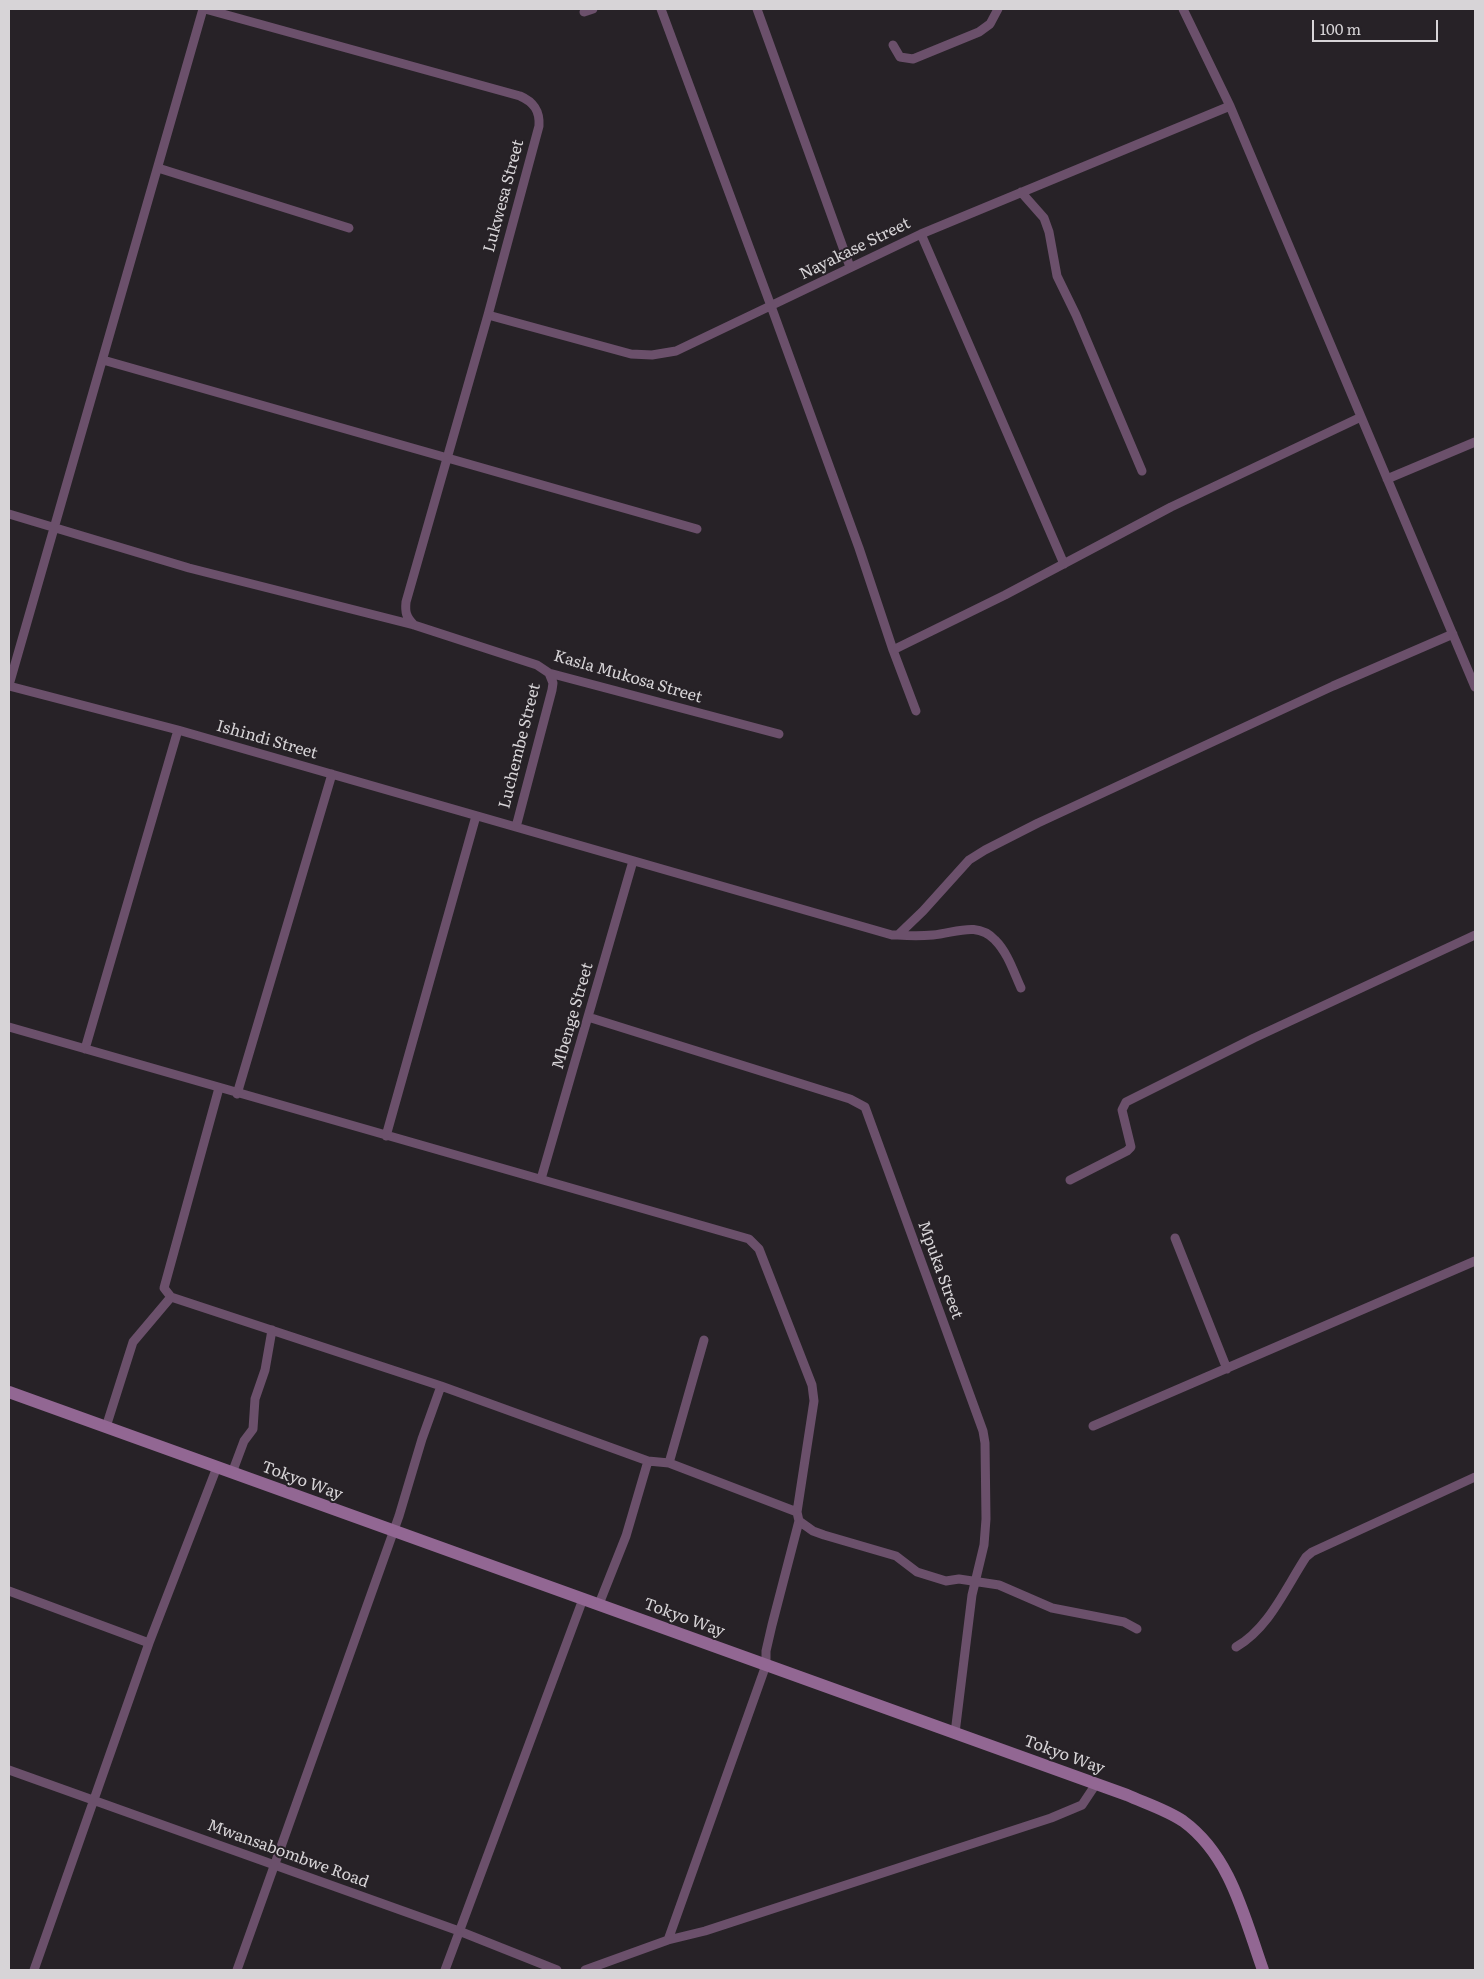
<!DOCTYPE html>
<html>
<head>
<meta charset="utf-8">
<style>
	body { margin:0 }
	#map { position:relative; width:1484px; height:1979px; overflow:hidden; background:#272227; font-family:Literata,serif }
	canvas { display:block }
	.frame { position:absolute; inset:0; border:10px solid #d7d4d7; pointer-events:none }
	.scale { position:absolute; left:1312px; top:20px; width:126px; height:22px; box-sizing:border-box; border:2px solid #d7d4d7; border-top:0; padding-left:6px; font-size:15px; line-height:18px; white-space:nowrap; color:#d7d4d7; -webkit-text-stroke:4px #272227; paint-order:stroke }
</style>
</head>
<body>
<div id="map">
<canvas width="1484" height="1979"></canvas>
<div class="frame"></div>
<div class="scale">100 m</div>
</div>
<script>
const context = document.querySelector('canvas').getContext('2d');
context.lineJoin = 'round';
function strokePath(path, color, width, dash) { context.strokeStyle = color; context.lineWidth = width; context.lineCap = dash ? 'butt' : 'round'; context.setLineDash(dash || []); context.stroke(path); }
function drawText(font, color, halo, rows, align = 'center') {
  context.font = font + ' Literata,serif'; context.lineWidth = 4; context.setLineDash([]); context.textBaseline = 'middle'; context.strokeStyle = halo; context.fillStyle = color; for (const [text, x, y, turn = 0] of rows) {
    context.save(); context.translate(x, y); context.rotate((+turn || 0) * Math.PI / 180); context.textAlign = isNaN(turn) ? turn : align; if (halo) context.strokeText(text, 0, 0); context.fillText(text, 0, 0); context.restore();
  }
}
strokePath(new Path2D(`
	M 205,9 L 520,96 C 534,102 540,111 539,126 L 488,315 L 406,602 C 405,612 406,617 414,625
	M 661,9 L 771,306 L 859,548 L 893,650 L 916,711
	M 757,9 L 850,267
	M 1183,9 L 1230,106 L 1475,687
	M 584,12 L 593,9
	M 893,45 L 900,57 L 913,59 L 979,32 L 990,24 L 998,9
	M 158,168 L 349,228
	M 1021,192 L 1044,218 L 1049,232 L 1057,276 L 1076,315 L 1142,471
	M 921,234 L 1064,564
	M 488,315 L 631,354 L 652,355 L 676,351 L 921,234 L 1230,106
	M 103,360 L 697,529
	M 1387,479 L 1475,442
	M 9,514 L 189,568 L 414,625 L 537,665 L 549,673 L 779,734
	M 893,650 L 1005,595 L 1171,507 L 1361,417
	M 9,685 L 203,9
	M 9,686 L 178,730 L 892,935 L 898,935 L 923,911 L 969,860 L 985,850 L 1038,823 L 1333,686 L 1453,634
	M 516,827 L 552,690 L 553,683 L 549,673
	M 898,935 C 910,936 922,936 933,935 C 956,933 977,921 995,940 C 1008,953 1014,973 1021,988
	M 588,1017 L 850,1099 L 865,1107 L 983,1431 L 985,1443 L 986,1519 L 984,1545 L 972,1595 L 955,1733
	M 9,1027 L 749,1239 L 759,1249 L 812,1385 L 814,1401 L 797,1512 L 799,1521 L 772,1625 L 766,1651 L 766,1665 L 668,1940 L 585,1970
	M 85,1049 L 178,730
	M 219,1088 L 164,1288 L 171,1297 L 441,1386 L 648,1461 L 669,1463 L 797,1512
	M 237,1094 L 332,774
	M 386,1136 L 476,816
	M 541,1179 L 633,861
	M 1070,1180 L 1127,1151 L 1131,1147 L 1122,1110 L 1126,1102 L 1254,1038 L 1475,935
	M 1175,1238 L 1227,1369
	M 1093,1426 L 1475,1261
	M 106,1427 L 133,1342 L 171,1297
	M 669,1463 L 704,1340
	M 232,1473 L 244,1441 L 253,1429 L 255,1399 L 265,1370 L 272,1330
	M 799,1521 L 813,1531 L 824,1535 L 896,1556 L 917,1572 L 946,1581 L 959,1579 L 999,1585 L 1052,1608 L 1124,1622 L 1137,1629
	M 9,1591 L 149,1643
	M 599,1604 L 626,1536 L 648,1461
	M 1236,1647 C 1269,1628 1285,1589 1306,1557 L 1312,1552 L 1475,1477
	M 9,1770 L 459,1931 L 557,1970
	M 668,1940 L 705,1931 L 1051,1818 L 1082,1805 L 1096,1784
	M 34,1970 L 149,1643 L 217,1467
	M 237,1970 L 399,1516 L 422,1439 L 441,1386
	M 445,1970 L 583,1599`), '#6b506b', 9);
strokePath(new Path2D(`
	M 9,1392 L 1127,1795 C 1145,1803 1167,1810 1183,1821 C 1231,1856 1244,1917 1263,1970`), '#926793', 12);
drawText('16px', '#d7d4d7', '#272227', [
	["Lukwesa Street",504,196,-75],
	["Nayakase Street",855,249,-26],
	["Kasla Mukosa Street",628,677,16],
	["Ishindi Street",267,740,16],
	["Luchembe Street",520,746,-76],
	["Mbenge Street",573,1016,-74],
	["Mpuka Street",940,1270,70],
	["Tokyo Way",302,1481,20],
	["Tokyo Way",684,1618,20],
	["Tokyo Way",1064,1755,20],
	["Mwansabombwe Road",288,1854,20]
]);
</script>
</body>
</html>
